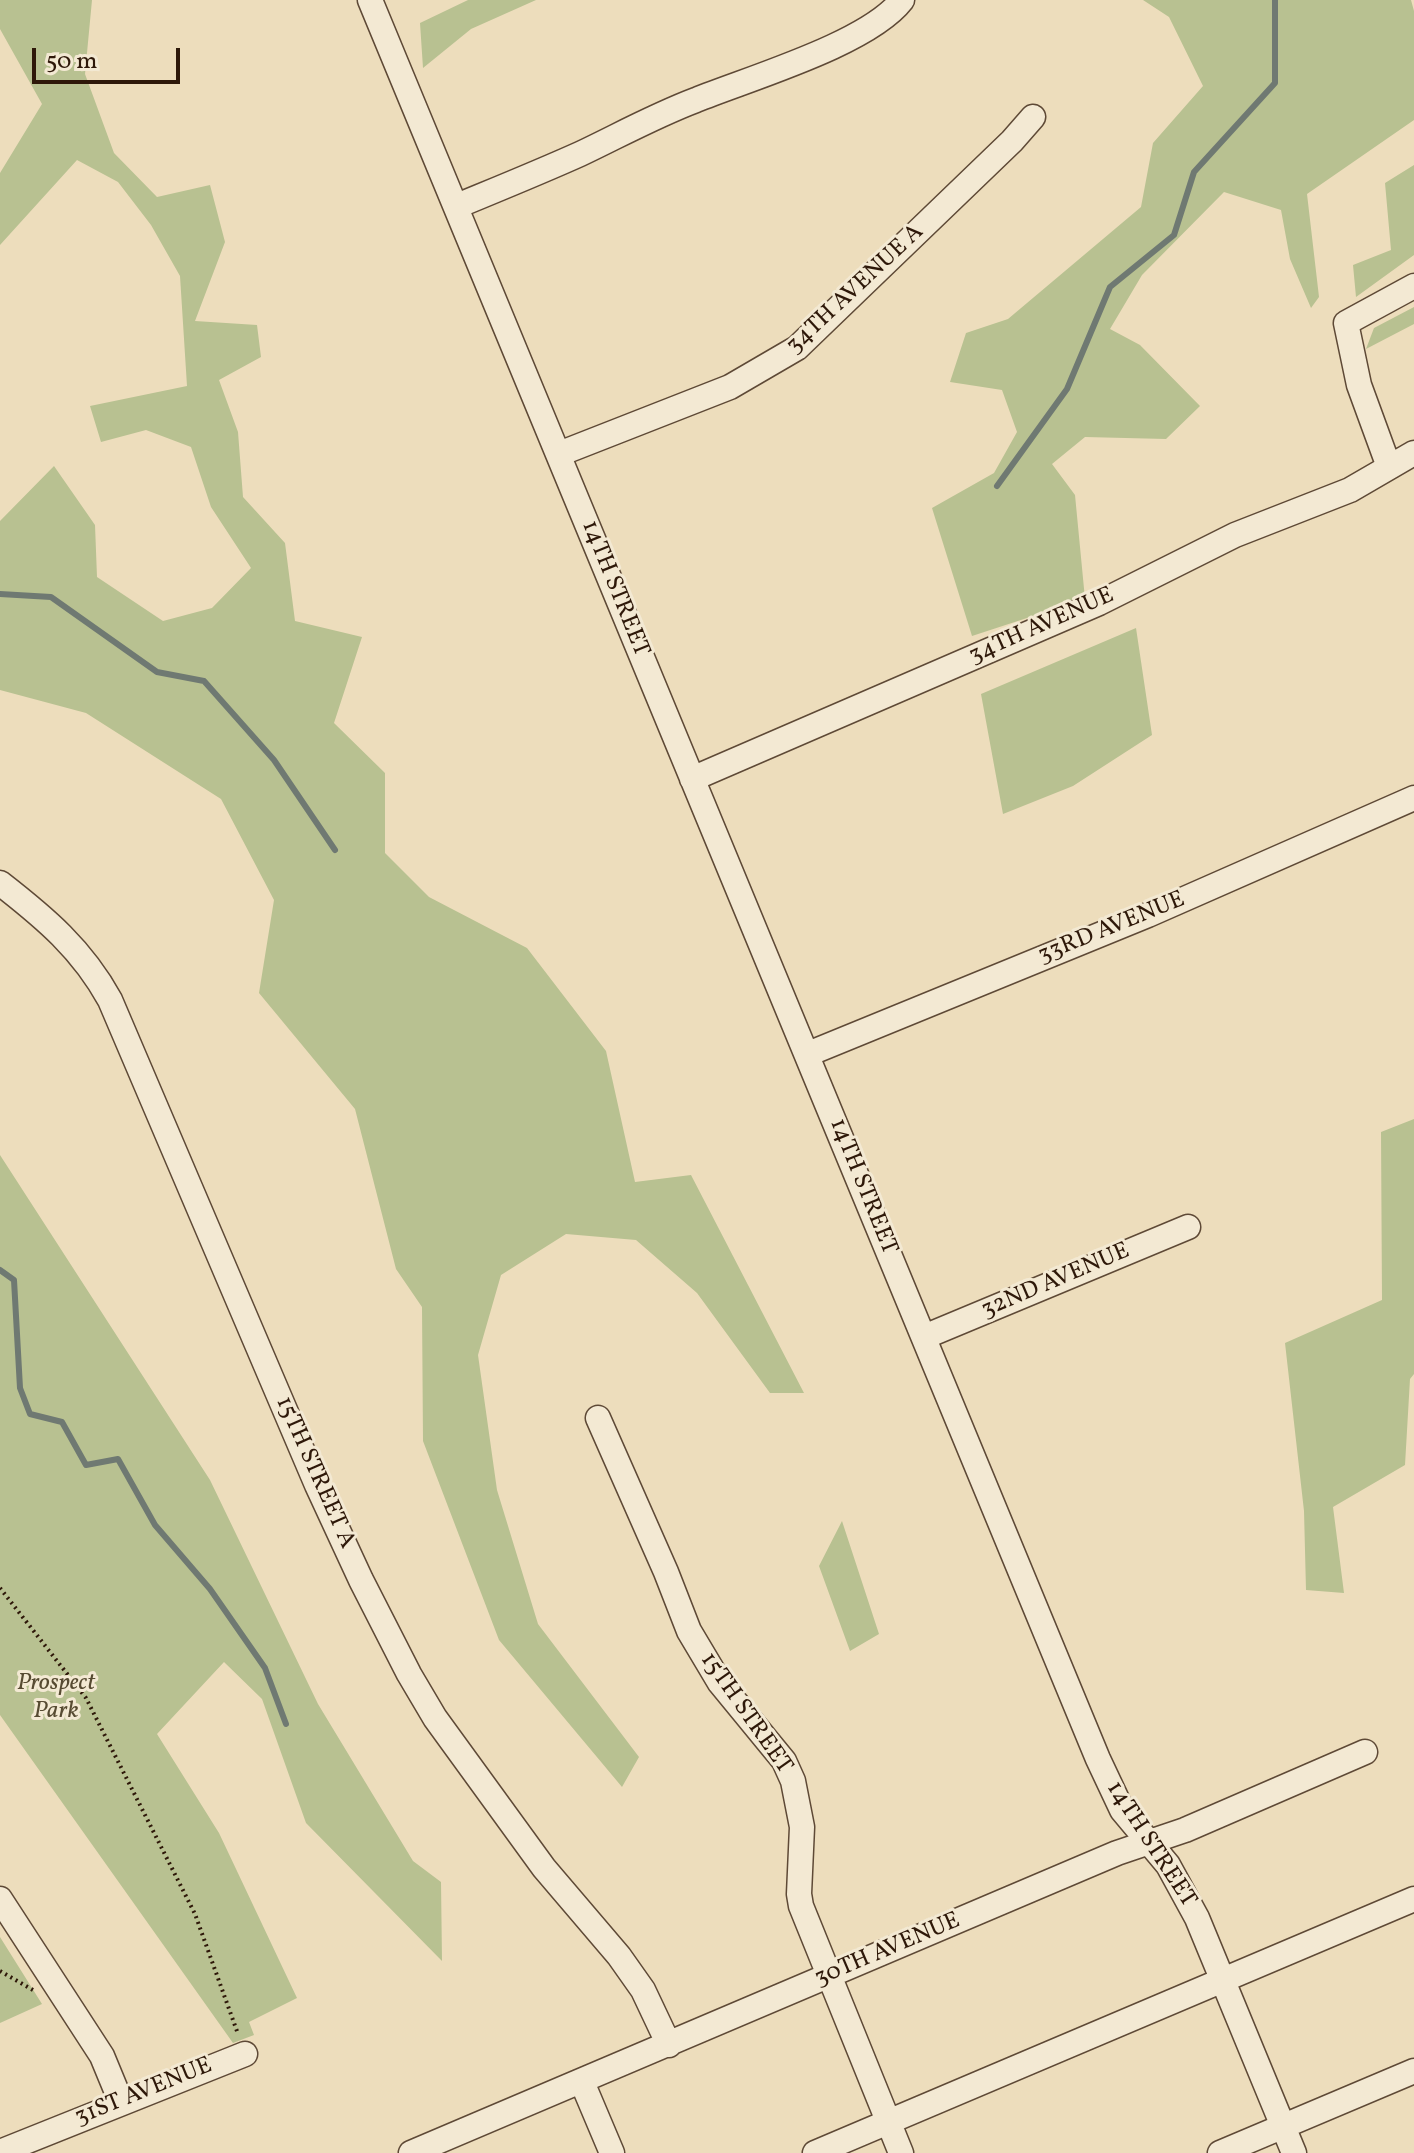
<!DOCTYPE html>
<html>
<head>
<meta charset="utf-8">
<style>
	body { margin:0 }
	#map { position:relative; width:1414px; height:2153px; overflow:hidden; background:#edddbc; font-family:Vollkorn,serif }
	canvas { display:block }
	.scale { position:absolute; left:32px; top:48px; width:148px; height:36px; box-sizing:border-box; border:4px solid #2e1809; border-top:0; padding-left:10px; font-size:24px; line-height:28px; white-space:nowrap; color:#2e1809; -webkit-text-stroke:6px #f3e9d3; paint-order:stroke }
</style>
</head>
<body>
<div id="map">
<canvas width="1414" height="2153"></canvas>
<div class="scale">50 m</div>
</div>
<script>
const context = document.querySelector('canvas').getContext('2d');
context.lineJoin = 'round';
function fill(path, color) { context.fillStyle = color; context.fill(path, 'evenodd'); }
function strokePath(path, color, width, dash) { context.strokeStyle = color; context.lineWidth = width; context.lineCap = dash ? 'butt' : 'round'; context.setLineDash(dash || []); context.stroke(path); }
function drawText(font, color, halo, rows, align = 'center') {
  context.font = font + ' Vollkorn,serif'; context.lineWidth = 6; context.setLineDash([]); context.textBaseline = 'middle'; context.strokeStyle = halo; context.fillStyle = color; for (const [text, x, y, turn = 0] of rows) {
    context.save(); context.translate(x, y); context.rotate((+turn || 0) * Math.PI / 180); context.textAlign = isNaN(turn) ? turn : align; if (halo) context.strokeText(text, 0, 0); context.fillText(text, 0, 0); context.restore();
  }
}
fill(new Path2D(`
	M 0,0 L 92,0 L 85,74 L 114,153 L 157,197 L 210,185 L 225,242 L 195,321 L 257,325 L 261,357 L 219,380 L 238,432 L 243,497 L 285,543 L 295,621 L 362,637 L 334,723 L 385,773 L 385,853 L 429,897 L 527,948 L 606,1051 L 635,1182 L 691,1175 L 804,1393 L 770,1393 L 697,1293 L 636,1240 L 566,1234 L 501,1275 L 478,1355 L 497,1490 L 538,1624 L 639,1757 L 622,1787 L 499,1640 L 423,1441 L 422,1307 L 396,1269 L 355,1109 L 259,993 L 274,900 L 221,799 L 86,713 L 0,690 L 0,521 L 54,466 L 95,525 L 97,577 L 163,621 L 212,608 L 251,568 L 211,507 L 191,447 L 146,430 L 101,442 L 90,406 L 187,386 L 180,276 L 151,225 L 118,182 L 77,160 L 0,245 L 0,173 L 42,104 L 0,29 Z
	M 468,0 L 536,0 L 471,29 L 423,68 L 420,23 Z
	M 1143,0 L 1411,0 L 1414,11 L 1414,120 L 1307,194 L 1319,297 L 1311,308 L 1290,259 L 1281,210 L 1224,192 L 1142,275 L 1110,329 L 1140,345 L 1200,406 L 1166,439 L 1085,437 L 1052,464 L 1075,495 L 1085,599 L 972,636 L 932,508 L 994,473 L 1017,432 L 1002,390 L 950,382 L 966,333 L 1008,319 L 1141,207 L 1153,143 L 1203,86 L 1169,17 Z
	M 1414,165 L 1414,255 L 1356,297 L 1353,265 L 1391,250 L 1385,183 Z
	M 1414,307 L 1414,324 L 1366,349 L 1374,328 Z
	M 1136,628 L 1152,735 L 1073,786 L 1003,814 L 981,694 Z
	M 1414,1119 L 1414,1374 L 1410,1379 L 1405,1465 L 1333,1507 L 1344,1593 L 1306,1590 L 1304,1511 L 1285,1343 L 1382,1300 L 1381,1132 Z
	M 0,1155 L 210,1480 L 318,1704 L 413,1861 L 441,1882 L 442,1961 L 306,1823 L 262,1699 L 224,1662 L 157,1734 L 219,1833 L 297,1998 L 249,2022 L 254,2035 L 233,2043 L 0,1715 Z
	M 842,1521 L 879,1634 L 850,1651 L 819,1566 Z
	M 0,1937 L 42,2004 L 0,2023 Z`), '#b8c191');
strokePath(new Path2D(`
	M 997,486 L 1067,389 L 1110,287 L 1174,235 L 1194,172 L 1275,83 L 1275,0
	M 0,594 L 51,597 L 157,672 L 204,681 L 274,760 L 335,850
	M 0,1270 L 14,1280 L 20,1388 L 30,1414 L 62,1422 L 86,1465 L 118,1459 L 155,1525 L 210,1589 L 265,1668 L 286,1724`), '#6f7972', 6);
const minor = new Path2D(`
	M 370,0 L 1098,1759 L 1122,1810 L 1168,1865 L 1197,1918 L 1294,2153
	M 457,206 C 498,189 540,172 580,154 C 618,136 656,115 696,100 C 750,78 868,44 902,0
	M 559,454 L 730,387 L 797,348 L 1012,141 L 1033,117
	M 1389,467 L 1359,385 L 1346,323 L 1414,286
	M 692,779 L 1099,603 L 1235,535 L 1350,490 L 1414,453
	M 0,883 C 45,918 82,949 110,1000 L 317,1485 L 361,1580 L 409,1674 L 435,1718 L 544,1868 L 619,1956 L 643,1990 L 669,2045
	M 808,1054 L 1148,915 L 1414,798
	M 924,1337 L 1188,1227
	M 598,1418 L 666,1572 L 689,1631 L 720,1683 L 784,1761 L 793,1781 L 802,1827 L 799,1894 L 801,1906 L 901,2153
	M 0,1899 L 102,2056 L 121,2102
	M 582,2082 L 612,2153
	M 0,2152 L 245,2054
	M 411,2153 L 1117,1853 L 1185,1830 L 1365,1752
	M 815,2153 L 1414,1899
	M 1220,2153 L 1414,2071`);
strokePath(minor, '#5e4936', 27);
strokePath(new Path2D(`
	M 0,1588 L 86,1698 L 195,1914 L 238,2034
	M 0,1971 L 33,1990`), '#2e1809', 4, [2, 4]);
strokePath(minor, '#f3e9d3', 24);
drawText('24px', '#2e1809', '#f3e9d3', [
	["34TH AVENUE A",856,290,-43],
	["14TH STREET",614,589,68],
	["34TH AVENUE",1042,627,-24],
	["33RD AVENUE",1112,929,-22],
	["14TH STREET",862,1187,68],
	["32ND AVENUE",1056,1282,-23],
	["15TH STREET A",314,1473,66],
	["15TH STREET",745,1714,55],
	["14TH STREET",1150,1845,57],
	["30TH AVENUE",888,1951,-23],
	["31ST AVENUE",144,2093,-22]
]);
drawText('italic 24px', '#574b32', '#f3e9d3', [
	["Prospect",56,1685],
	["Park",56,1713]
]);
</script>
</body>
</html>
